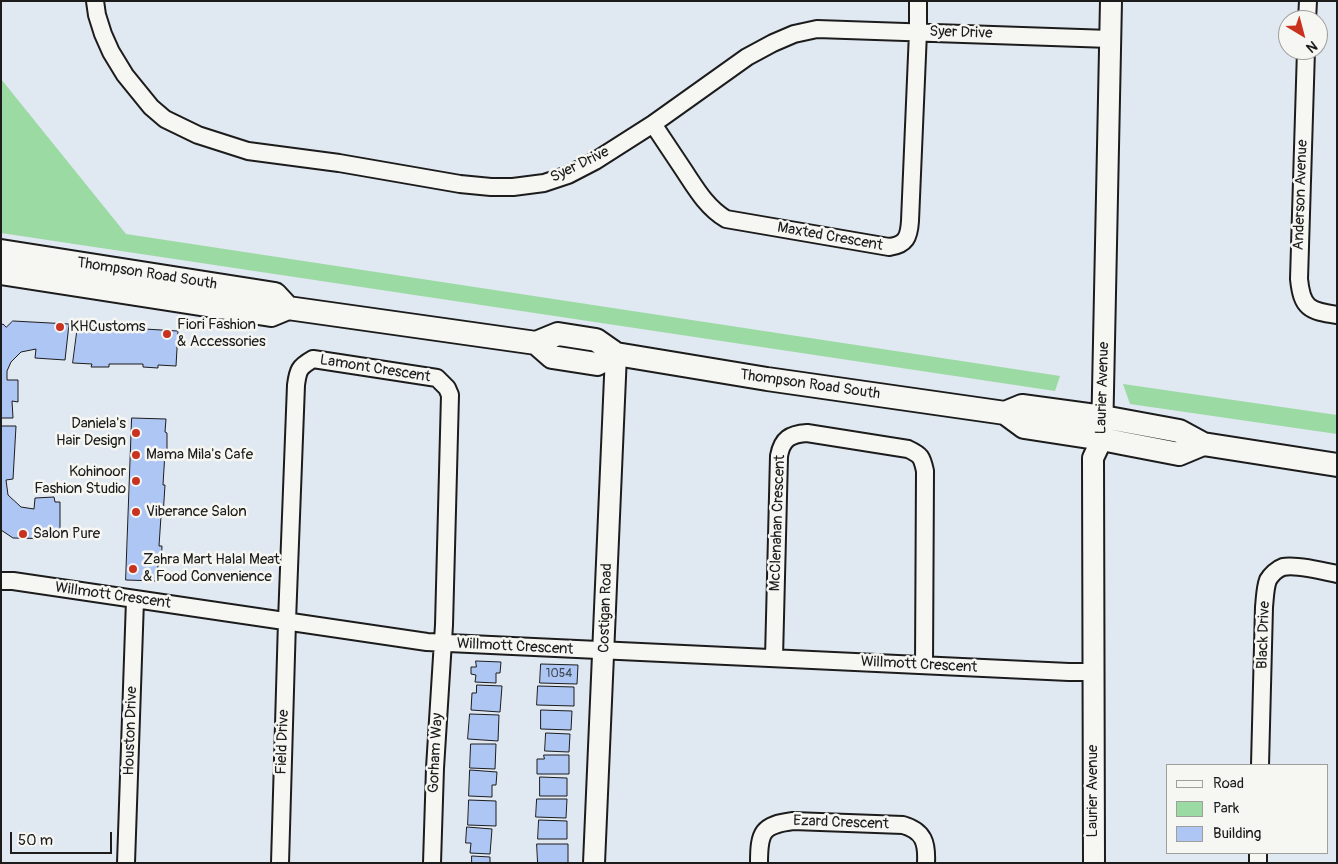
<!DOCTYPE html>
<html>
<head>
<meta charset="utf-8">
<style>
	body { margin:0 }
	#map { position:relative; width:1338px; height:864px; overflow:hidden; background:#e0e8f2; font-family:Pangolin,sans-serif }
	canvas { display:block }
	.frame { position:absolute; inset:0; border:2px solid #1c1c1c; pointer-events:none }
	.legend { position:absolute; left:1166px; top:764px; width:162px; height:90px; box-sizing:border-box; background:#f6f6f2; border:1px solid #9f9f9c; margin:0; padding:6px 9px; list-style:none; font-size:15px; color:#1c1c1c }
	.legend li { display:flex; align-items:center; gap:10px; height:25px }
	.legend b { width:25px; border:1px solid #9f9f9c }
	.north { position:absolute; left:1278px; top:10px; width:50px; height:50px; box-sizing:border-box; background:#f6f6f2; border:1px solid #9f9f9c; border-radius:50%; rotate:143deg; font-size:14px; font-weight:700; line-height:20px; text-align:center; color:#1c1c1c }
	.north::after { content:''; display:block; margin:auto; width:18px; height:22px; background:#c8321e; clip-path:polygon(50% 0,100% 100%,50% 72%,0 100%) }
	.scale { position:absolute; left:10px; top:832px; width:102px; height:22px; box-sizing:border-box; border:2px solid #1c1c1c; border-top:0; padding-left:6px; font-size:15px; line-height:18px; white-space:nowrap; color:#1c1c1c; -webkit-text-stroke:4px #f6f6f2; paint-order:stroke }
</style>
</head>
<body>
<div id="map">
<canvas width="1338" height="864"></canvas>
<div class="frame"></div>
<ul class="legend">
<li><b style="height:6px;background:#f6f6f2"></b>Road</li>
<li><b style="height:14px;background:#9bdaa3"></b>Park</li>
<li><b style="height:14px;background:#adc6f3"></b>Building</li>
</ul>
<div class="north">N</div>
<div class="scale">50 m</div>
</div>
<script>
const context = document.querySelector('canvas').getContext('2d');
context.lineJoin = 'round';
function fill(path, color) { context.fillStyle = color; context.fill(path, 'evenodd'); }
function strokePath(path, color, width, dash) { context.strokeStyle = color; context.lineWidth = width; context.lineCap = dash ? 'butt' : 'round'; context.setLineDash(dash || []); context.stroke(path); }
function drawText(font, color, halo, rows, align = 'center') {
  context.font = font + ' Pangolin,sans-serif'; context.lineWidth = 5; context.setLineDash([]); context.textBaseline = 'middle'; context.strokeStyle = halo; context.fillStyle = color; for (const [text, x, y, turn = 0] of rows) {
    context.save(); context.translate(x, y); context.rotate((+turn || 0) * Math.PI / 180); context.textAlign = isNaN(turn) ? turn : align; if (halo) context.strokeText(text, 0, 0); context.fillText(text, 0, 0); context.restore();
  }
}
fill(new Path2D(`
	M 1,79 L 126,234 L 1060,376 L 1055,391 L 1,233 Z
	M 1123,384 L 1337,415 L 1337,434 L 1130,404 Z`), '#9bdaa3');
const building = new Path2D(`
	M 13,321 L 69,324 L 65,360 L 35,358 L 36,349 L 21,352 L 11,362 L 7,371 L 7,380 L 18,380 L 18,402 L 12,401 L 13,418 L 1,418 L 1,325 L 3,324 L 6,327 Z
	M 78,325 L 178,331 L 176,366 L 158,365 L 158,368 L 143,367 L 143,364 L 109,364 L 109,367 L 91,367 L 92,364 L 73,363 Z
	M 132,418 L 166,419 L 165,432 L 167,433 L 167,452 L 165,452 L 163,485 L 165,485 L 163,516 L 161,516 L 159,546 L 162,546 L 161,565 L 158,565 L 157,581 L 126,580 Z
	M 1,426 L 16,426 L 13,479 L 6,480 L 8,495 L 21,507 L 34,509 L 35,498 L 54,497 L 55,502 L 60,502 L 60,539 L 13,538 L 1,530 Z
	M 476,661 L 501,662 L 500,673 L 496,673 L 496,683 L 475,682 L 476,675 L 471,674 L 471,667 L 476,667 Z
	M 541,664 L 578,665 L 577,684 L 540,683 Z
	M 477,685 L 502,686 L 500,712 L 471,710 L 472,693 L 476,693 Z
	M 538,686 L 574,687 L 574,706 L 537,705 Z
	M 541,710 L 572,711 L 571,730 L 541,729 Z
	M 470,714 L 499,715 L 498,741 L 468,739 Z
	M 546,733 L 570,734 L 569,752 L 545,751 Z
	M 471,744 L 496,744 L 495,769 L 470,768 Z
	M 544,755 L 569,755 L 569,774 L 537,774 L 537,759 L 544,759 Z
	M 470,770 L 497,772 L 496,785 L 492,785 L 492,797 L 469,796 Z
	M 540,777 L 567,778 L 567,796 L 540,796 Z
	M 537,799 L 567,799 L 566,818 L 536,817 Z
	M 469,800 L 496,801 L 496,826 L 468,825 Z
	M 539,820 L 567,821 L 567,839 L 538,839 Z
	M 467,827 L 492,829 L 490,854 L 470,853 L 471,843 L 466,843 Z
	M 537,844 L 568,844 L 568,863 L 538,863 Z
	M 472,856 L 490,857 L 490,863 L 472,863 Z`);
fill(building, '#adc6f3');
strokePath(building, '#1c1c1c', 1);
const minor = new Path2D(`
	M 95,1 L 97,15 L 103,34 L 111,52 L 125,75 L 151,107 L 165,119 L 198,135 L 248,151 L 339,163 L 460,184 L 491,187 L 513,187 L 544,183 L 568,175 L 595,161 L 653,124 L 747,57 L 773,43 L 794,34 L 817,29 L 1110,39
	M 1307,20 L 1308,1
	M 1306,50 L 1299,279 C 1302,308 1309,311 1337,315
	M 653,124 C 663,139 673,154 683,169 C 695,187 706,207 726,219 L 889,247 C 906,245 909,237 910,221 L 918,32 L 918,1
	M 1,581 L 13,581 L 427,642 L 1069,672 L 1093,672
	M 774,658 L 779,456 C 782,439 790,434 807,433 L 908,449 C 921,455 922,457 925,471 L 924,665
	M 1260,765 L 1264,607 C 1265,598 1265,588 1268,580 C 1271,575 1277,569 1283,567 C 1295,564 1324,571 1337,574
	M 1258,853 L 1258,863
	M 126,863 L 135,600
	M 280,863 L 287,621 L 296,385 C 298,370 299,367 313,359 L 437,378 L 447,388 L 450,395 L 444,625 L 435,768 L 432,863
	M 759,863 C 759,832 762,825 793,821 L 903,825 C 924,831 927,843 926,863`);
const tertiary = new Path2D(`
	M 594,863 L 616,354
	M 1094,863 L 1093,458 L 1102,439 L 1111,1`);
const secondary = new Path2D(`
	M 1,251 L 275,294 L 288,308
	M 1,273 L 271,315 L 288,308 L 536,343 L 558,334 L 596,340 L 616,354 L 767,379 L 1005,413 L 1024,427 L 1102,439 L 1122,443 L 1179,454 L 1203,444
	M 536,343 L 552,357 L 597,364 L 616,354
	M 1005,413 L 1022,406 L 1103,417 L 1179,431 L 1203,444 L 1337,465`);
strokePath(minor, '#1c1c1c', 20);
strokePath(tertiary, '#1c1c1c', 24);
strokePath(secondary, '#1c1c1c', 26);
strokePath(minor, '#f6f6f2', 16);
strokePath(tertiary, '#f6f6f2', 20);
strokePath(secondary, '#f6f6f2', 22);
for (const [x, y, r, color] of [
	[60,327,5,"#c8321e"],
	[167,334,5,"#c8321e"],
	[136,433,5,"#c8321e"],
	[136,455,5,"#c8321e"],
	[136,481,5,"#c8321e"],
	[136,512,5,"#c8321e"],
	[23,534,5,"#c8321e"],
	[133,569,5,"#c8321e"]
]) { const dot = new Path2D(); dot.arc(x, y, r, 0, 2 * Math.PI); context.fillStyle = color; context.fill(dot); strokePath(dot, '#f6f6f2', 2); }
drawText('12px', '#404652', null, [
	["1054",559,674]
]);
drawText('15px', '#1c1c1c', '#f6f6f2', [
	["Syer Drive",961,33,2],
	["Syer Drive",580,165,-26],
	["Anderson Avenue",1301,195,-88],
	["Maxted Crescent",830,237,10],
	["Thompson Road South",147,274,9],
	["Lamont Crescent",375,369,9],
	["Thompson Road South",810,385,8],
	["Laurier Avenue",1103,388,-88],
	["McClenahan Crescent",778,523,-88],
	["Willmott Crescent",113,596,8],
	["Costigan Road",606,608,-88],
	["Black Drive",1264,635,-88],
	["Willmott Crescent",515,647,3],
	["Willmott Crescent",919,665,3],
	["Houston Drive",131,731,-88],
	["Field Drive",283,742,-88],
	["Gorham Way",436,753,-87],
	["Laurier Avenue",1093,791,-90],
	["Ezard Crescent",841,823,2]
]);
drawText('15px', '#1c1c1c', '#f6f6f2', [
	["Fiori Fashion",177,325],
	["& Accessories",177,342],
	["KHCustoms",70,327],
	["Daniela's",126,424,"right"],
	["Hair Design",126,441,"right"],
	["Mama Mila's Cafe",146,455],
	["Kohinoor",126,472,"right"],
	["Fashion Studio",126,489,"right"],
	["Viberance Salon",146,512],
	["Salon Pure",33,534],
	["Zahra Mart Halal Meat",143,560],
	["& Food Convenience",143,577]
], 'left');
</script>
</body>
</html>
